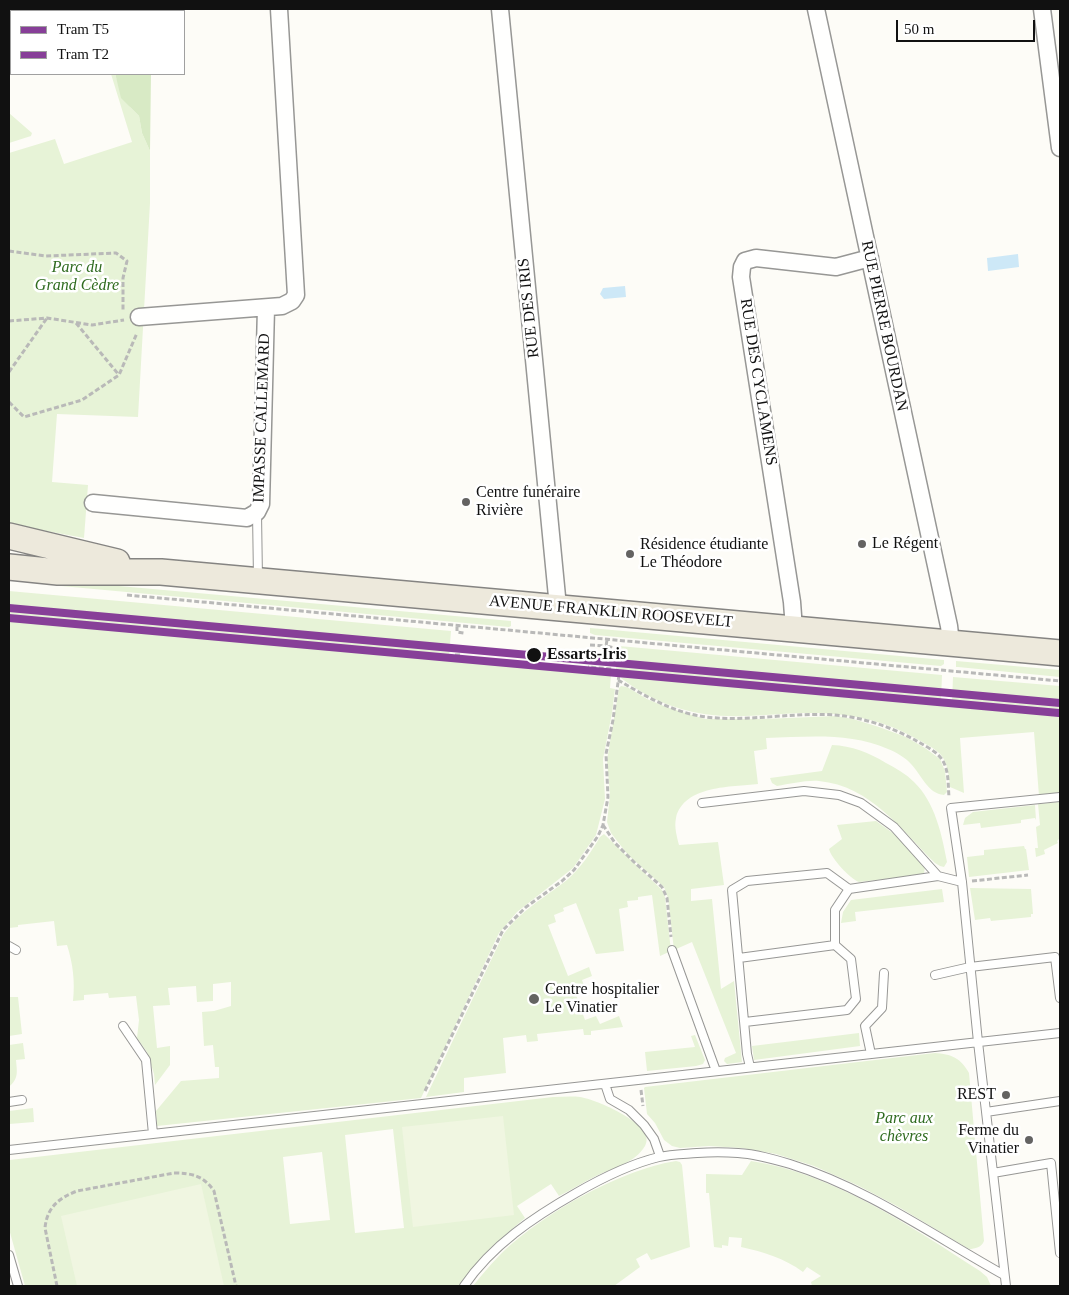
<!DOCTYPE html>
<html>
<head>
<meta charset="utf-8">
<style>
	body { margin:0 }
	#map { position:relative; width:1069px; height:1295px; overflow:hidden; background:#fdfcf7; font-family:Georgia,serif }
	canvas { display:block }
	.frame { position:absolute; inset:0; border:10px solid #111; pointer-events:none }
	.legend { position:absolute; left:10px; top:10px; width:175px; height:65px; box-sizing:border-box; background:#fff; border:1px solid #a0a0a0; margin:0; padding:6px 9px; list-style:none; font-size:15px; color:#111 }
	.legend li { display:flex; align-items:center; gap:10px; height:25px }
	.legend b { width:25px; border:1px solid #a0a0a0 }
	.scale { position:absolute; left:896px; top:20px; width:139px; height:22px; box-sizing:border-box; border:2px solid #111; border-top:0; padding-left:6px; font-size:15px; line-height:18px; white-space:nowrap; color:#111; -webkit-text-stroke:4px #fff; paint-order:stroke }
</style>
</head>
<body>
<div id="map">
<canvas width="1069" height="1295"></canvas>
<div class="frame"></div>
<ul class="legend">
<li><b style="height:6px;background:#873f98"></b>Tram T5</li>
<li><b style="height:6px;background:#873f98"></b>Tram T2</li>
</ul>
<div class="scale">50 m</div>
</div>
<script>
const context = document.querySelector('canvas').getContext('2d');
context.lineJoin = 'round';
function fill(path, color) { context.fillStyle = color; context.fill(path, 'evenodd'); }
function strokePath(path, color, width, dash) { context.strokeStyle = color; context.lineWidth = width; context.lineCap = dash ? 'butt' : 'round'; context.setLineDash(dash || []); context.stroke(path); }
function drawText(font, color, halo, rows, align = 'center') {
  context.font = font + ' Georgia,serif'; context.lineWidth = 5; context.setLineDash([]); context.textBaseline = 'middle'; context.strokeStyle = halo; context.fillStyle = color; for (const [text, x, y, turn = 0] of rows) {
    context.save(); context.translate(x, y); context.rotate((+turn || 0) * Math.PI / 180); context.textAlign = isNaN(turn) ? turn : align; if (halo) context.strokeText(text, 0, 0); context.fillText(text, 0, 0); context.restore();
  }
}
fill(new Path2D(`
	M 111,74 L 116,74 L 116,77 L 130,107 L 139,116 L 142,133 L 150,151 L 150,203 L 138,417 L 57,414 L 52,482 L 88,485 L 84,538 L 9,524 L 9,153 L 55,139 L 64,164 L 132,142 Z
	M 9,113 L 32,133 L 31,136 L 9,143 Z
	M 63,581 L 511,621 L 511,626 L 509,627 L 61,586 Z
	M 9,591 L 451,631 L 449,656 L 450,660 L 611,675 L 610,688 L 615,689 L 612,713 L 603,759 L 605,799 L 596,835 L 573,868 L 517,912 L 499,933 L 421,1098 L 157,1126 L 156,1111 L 181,1081 L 219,1078 L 219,1067 L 215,1067 L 213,1045 L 204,1046 L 202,1012 L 214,1011 L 231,1006 L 231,982 L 213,984 L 213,1001 L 197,1002 L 196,986 L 168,988 L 170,1005 L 153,1006 L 157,1048 L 170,1046 L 170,1065 L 155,1085 L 154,1074 L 147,1052 L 137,1038 L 139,1020 L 136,996 L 109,998 L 108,993 L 84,995 L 84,1000 L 73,1001 C 75,981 73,964 67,945 L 57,946 L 54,921 L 18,925 L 18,927 L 9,928 Z
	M 590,628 L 944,660 L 944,664 L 941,666 L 595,635 L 590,633 Z
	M 619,646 L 942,675 L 941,700 L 952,701 L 953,677 L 1060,686 L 1060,793 L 1039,796 L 1034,732 L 960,738 L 964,793 L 950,787 C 947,753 942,753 913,737 C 880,718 841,712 803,713 C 770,714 737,719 704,714 C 675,710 645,697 621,678 L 620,676 L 622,675 L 622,670 L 616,669 Z
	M 956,661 L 1060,670 L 1060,677 L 958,667 L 956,667 Z
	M 621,686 L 627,687 L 647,699 L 666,707 L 705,719 L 763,719 L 836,716 L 853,719 L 879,727 L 906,737 L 925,748 L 940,759 L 945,771 L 947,792 L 944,795 C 928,794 921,774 911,764 C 906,758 896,752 888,749 C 849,732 807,737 766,738 L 767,749 L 754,751 L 758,784 C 732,787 684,785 676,818 C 674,827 677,837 679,845 L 718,842 L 724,885 L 691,889 L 691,901 L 712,899 L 721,989 L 734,981 L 742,1062 L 727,1064 L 724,1061 L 725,1058 L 736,1053 L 692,942 L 674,950 L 668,898 L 664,887 L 628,855 L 611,833 L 607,822 L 610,795 L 607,760 L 619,688 Z
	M 832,745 C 852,746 868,752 886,763 C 896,768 906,774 914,782 C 935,802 942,835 947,862 L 944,867 L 940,866 L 935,863 C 901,830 871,786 819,781 C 806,780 790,784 777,786 L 772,783 L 770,778 L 822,771 Z
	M 1060,802 L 1060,838 L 1057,841 L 1058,843 L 1044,850 L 1045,854 L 1036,857 L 1035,848 L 1038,848 L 1036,827 L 1040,825 L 1038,804 Z
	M 1035,805 L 1036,820 L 1035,818 L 1021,820 L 1021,823 L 981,828 L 980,823 L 963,825 L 965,818 L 973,812 Z
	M 876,821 L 897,836 L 925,867 L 924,873 L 920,875 L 859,882 C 850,879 831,858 829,849 L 842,839 L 837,825 Z
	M 604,834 L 662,890 L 665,897 L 671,951 L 660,956 L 652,895 L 638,897 L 638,900 L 627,901 L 628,907 L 619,909 L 624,951 L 596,954 L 576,903 L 563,908 L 564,911 L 554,915 L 556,922 L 548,925 L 568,976 L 589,967 L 592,976 L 582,980 L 585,988 L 575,992 L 585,1020 L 596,1016 L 600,1024 L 619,1016 L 623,1027 L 591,1031 L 591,1035 L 584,1035 L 583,1029 L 537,1034 L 538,1041 L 527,1042 L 526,1035 L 503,1038 L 506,1073 L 464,1078 L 464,1092 L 426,1097 L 503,935 C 520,911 544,898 567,880 C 581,868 591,852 600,837 Z
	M 1024,846 L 1025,849 L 1026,849 L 1029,870 L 969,877 L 967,857 L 984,855 L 984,850 Z
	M 970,888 L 1031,889 L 1033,914 L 1031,914 L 1031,917 L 991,921 L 990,918 L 975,920 Z
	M 942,889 L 944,902 L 855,912 L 856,921 L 841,923 L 843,912 L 851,900 Z
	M 9,990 L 10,997 L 18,997 L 22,1034 L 9,1036 Z
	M 859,1033 L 860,1046 L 754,1060 L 752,1046 Z
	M 695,1035 L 705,1060 L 703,1064 L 696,1066 L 647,1071 L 645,1052 L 695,1047 L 691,1036 Z
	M 23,1043 L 25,1059 L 16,1060 C 17,1072 19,1078 9,1087 L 9,1045 Z
	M 935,1053 C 951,1054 961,1058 969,1073 L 984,1241 C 982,1247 975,1249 969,1249 L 897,1206 L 857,1185 L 814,1166 L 776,1154 L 742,1148 L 709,1146 L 680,1148 L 672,1146 L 664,1140 L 655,1123 L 647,1114 L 644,1088 L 645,1087 Z
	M 553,1097 C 562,1097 571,1096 580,1097 C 595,1099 658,1125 645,1146 C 635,1163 613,1168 596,1176 C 584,1182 571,1190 559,1196 L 551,1184 L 517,1206 L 525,1218 C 500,1239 477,1260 459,1286 L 25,1286 L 9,1229 L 9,1161 L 10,1160 ZM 393,1129 L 404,1228 L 355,1233 L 345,1135 ZM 322,1152 L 330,1220 L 290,1224 L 283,1157 Z
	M 33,1108 L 34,1122 L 9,1124 L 9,1111 Z
	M 676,1161 L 680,1162 L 682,1165 L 690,1247 L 651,1260 L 647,1253 L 636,1259 L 640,1267 L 614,1286 L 473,1286 C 481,1276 489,1266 498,1257 C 538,1216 619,1170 676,1161 Z
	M 751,1161 C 832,1173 912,1227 980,1271 L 987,1277 L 991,1286 L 812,1286 L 811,1282 L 821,1276 L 807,1267 L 803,1272 C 784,1258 764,1252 741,1247 L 742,1238 L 729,1237 L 728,1246 L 722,1245 L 722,1248 L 714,1247 L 709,1193 L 706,1193 L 706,1174 L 742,1175 Z`), '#e7f3d7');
fill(new Path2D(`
	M 116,74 L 151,74 L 150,151 L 142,133 L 139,116 L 121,98 L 116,77 Z`), '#d8eac5');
fill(new Path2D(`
	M 503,1116 L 514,1215 L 413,1227 L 402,1127 Z
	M 201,1184 L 224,1286 L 77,1286 L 61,1216 Z`), '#f0f6e1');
fill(new Path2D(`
	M 1018,254 L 1019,267 L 988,271 L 987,258 Z
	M 625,286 L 626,297 L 604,299 L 600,294 L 603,288 Z`), '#cde8f7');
const lane = new Path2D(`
	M 257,513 L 258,579
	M 702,803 L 804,791 L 839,795 L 861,803 L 894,827 L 938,876 L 962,882
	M 9,946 L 16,950
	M 672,950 L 716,1071
	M 739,958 L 835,945
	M 935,975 L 970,967 L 1055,957 L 1060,998
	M 745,1022 L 847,1010 L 856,999 L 851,959 L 835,945 L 835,910 L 849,889
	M 123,1026 L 146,1060 L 153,1134
	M 871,1054 L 865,1026 L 882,1008 L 884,973
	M 750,1067 L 747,1054 L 732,890 L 747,881 L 827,873 L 849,889 L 938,876
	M 605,1084 L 610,1099 L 629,1110 L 644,1125 L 654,1139 L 660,1156
	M 9,1102 L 22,1100
	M 986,1112 L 1060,1101
	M 9,1150 L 1060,1033
	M 993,1173 L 1051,1163 L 1060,1253
	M 9,1255 L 18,1286
	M 464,1286 C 492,1245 534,1217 576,1193 C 602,1178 630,1164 659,1157 C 671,1154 685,1154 697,1153 C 711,1152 725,1152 738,1153 C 756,1154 773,1159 790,1164 C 867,1188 934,1236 1004,1275
	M 1006,1286 L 978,1042 L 962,882 L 951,808 L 1060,797`);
const street = new Path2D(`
	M 500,9 L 558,607
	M 816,9 L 949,626 L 951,643
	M 1042,9 L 1060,148
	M 139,317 L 282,306 L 292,301 L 296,295 L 279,9
	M 93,503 L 247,518 L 257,512 L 261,504 L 266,308
	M 794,629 L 792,602 L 741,277 L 742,267 L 745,261 L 756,258 L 836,267 L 870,258`);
const primary = new Path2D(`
	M 9,536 L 117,562
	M 9,567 L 58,572 L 161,572 L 1060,653`);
strokePath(lane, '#979795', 10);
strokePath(street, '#979795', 19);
strokePath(primary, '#858482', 28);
strokePath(new Path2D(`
	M 9,251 L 46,256 L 116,253 L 127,261 L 123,278 L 123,310
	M 9,321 L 47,318 L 92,325 L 124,320
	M 76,323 L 119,375
	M 9,372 L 47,318
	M 9,402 L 24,417 L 82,400 L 119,375 L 137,333
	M 127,595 L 1060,681
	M 457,626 L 457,632 L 464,633
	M 607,640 L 606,646 L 615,648
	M 590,645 L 606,646
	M 455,655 L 462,655
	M 618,680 C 645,696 674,713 706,717 C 749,722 792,712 835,715 C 862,717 891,727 915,740 C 925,746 939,752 944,763 C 949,774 948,786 949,797
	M 603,825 L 615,843 L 634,862 L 662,887 L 667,898 L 671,937
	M 972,881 L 1028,875
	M 641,1090 L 643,1106
	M 425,1091 L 503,930 L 526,907 L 562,881 L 574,870 L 598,836 L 603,825 L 608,797 L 606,754 L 613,720 L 619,675 L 612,669 L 588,667
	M 57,1286 L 45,1228 C 47,1207 59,1198 77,1191 L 174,1173 C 192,1173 204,1176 214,1191 L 236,1286`), '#b9b9b8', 3, [5, 2.5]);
strokePath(lane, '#fffffe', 8);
strokePath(street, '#fffffe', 16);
strokePath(primary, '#ede9dc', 25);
strokePath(new Path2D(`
	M 9,608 L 1060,703`), '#873f98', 8);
strokePath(new Path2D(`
	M 9,618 L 1059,713`), '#873f98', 8);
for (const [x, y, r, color] of [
	[466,502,5,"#646362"],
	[862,544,5,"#646362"],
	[630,554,5,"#646362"],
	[534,655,8,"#111"],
	[534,999,6,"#646362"],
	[1006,1095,5,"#646362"],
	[1029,1140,5,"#646362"]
]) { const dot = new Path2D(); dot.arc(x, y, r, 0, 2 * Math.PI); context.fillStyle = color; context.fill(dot); strokePath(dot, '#fff', 2); }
drawText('italic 16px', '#2f6b1f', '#fff', [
	["Parc du",77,268],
	["Grand Cèdre",77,286],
	["Parc aux",904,1119],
	["chèvres",904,1137]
]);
drawText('16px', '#111', '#fff', [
	["RUE DES IRIS",529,308,-96],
	["RUE PIERRE BOURDAN",884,326,78],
	["RUE DES CYCLAMENS",758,382,81],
	["IMPASSE CALLEMARD",262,418,-88],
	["AVENUE FRANKLIN ROOSEVELT",611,612,5]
]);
drawText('16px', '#111', '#fff', [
	["Centre funéraire",476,493],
	["Rivière",476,511],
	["Le Régent",872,544],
	["Résidence étudiante",640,545],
	["Le Théodore",640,563],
	["Centre hospitalier",545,990],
	["Le Vinatier",545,1008],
	["REST",996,1095,"right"],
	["Ferme du",1019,1131,"right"],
	["Vinatier",1019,1149,"right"]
], 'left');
drawText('bold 16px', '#111', '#fff', [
	["Essarts-Iris",547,655]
], 'left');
</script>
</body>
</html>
